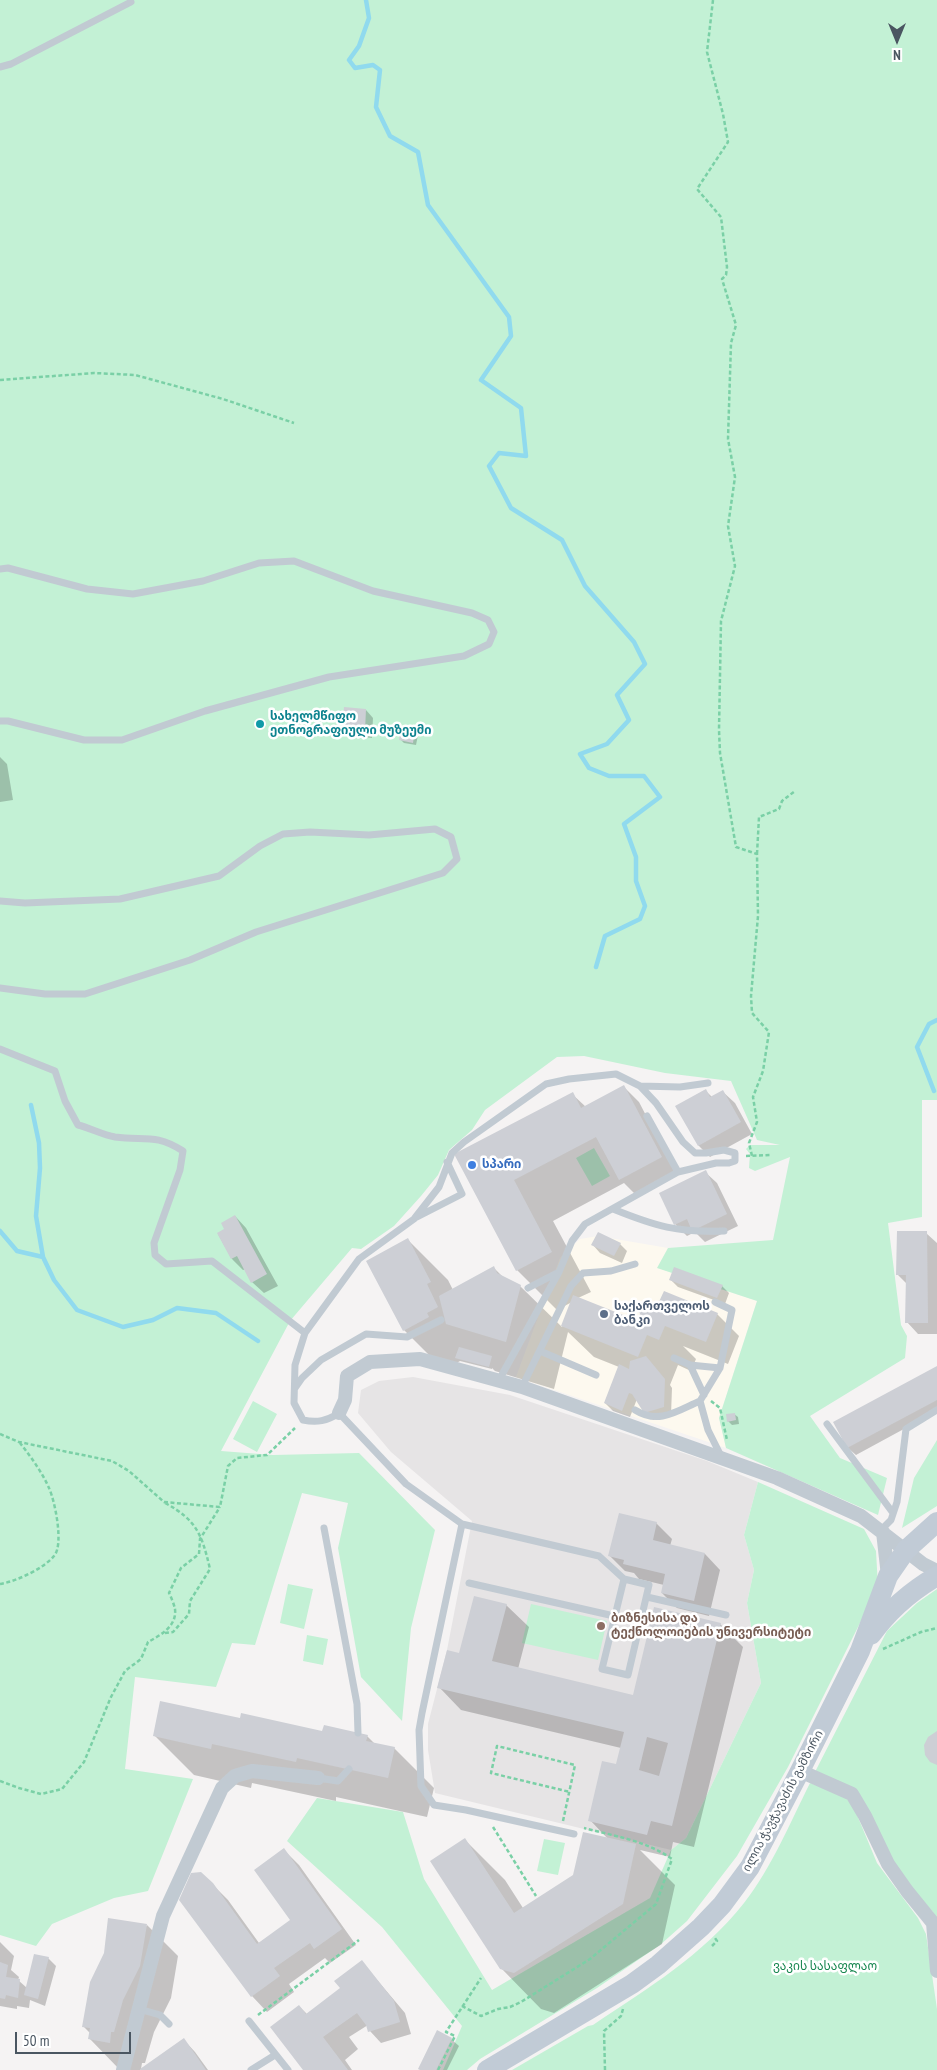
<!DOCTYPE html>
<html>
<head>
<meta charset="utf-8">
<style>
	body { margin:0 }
	#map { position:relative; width:937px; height:2070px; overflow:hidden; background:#f5f3f3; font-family:"PT Sans Narrow",sans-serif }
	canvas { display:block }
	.north { position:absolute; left:872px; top:15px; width:50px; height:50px; -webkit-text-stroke:4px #fff; paint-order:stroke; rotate:180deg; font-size:14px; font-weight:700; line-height:20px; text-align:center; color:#4a5661 }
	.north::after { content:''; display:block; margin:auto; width:18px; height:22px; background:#4a5661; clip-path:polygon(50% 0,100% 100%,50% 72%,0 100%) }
	.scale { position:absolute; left:15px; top:2032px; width:116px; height:22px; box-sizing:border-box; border:2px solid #4a5661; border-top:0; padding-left:6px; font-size:15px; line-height:18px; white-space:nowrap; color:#4a5661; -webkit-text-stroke:4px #fff; paint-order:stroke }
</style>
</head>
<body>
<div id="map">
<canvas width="937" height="2070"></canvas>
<div class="north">N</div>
<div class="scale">50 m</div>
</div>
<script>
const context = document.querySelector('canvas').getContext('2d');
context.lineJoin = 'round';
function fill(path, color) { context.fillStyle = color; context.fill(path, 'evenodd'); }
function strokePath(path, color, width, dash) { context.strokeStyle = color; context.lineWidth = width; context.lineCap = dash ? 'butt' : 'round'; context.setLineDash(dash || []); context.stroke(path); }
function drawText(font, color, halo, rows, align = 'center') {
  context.font = font + ' "PT Sans Narrow","Noto Sans Georgian",sans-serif'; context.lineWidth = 5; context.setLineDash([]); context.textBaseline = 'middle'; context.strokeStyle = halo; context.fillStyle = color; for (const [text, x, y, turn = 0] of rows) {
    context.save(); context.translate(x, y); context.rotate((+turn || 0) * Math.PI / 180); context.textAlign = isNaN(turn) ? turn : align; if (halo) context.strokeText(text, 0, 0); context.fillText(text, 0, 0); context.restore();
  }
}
fill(new Path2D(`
	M 598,1236 L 668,1248 L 658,1268 L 757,1301 L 719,1418 L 726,1448 L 516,1377 L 560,1258 L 580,1239 Z`), '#fdf9ef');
fill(new Path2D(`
	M 413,1377 L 510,1395 L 707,1461 L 758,1482 L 744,1535 L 754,1570 L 747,1603 L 761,1683 L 686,1838 L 671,1850 L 435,1793 L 428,1750 L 428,1724 L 447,1650 L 472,1521 L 391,1452 L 358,1413 L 361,1390 L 379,1381 Z`), '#e6e4e5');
fill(new Path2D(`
	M 0,0 L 937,0 L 937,1100 L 922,1100 L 922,1217 L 888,1223 L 901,1325 L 907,1336 L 905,1358 L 810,1416 L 840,1458 L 887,1478 L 878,1515 L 726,1448 L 719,1418 L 757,1301 L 657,1268 L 668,1248 L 773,1240 L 790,1157 L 755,1171 L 749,1168 L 750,1154 L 746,1149 L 750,1145 L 780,1145 L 757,1140 L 731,1081 L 665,1073 L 584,1056 L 557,1057 L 485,1110 L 472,1130 L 449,1150 L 438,1175 L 421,1196 L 394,1226 L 361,1249 L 352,1248 L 290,1321 L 221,1451 L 273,1455 L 359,1453 L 435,1530 L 411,1628 L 402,1721 L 361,1677 L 338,1548 L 348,1503 L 302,1493 L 255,1645 L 232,1643 L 216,1687 L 135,1677 L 125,1769 L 193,1779 L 148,1891 L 114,1898 L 52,1924 L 36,1946 L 0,1935 Z
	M 594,1148 L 610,1176 L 592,1186 L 576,1158 Z
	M 253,1401 L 277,1414 L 257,1452 L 233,1439 Z
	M 937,1440 L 937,1506 L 902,1528 L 914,1478 Z
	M 758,1482 L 864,1529 L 876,1551 L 878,1587 L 788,1767 L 737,1856 L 687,1921 L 660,1945 L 597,1988 L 480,2059 L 467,2070 L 443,2070 L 462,2026 L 382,1927 L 287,1841 L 317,1798 L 403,1812 L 424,1879 L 492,1990 L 650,1898 L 671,1850 L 686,1838 L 761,1683 L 747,1603 L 754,1570 L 744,1535 Z
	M 288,1584 L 313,1589 L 304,1629 L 280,1623 Z
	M 937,1589 L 937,1930 L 933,1912 L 913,1890 L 893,1864 L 873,1821 L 816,1773 L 816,1770 L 887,1631 L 917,1603 Z
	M 531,1604 L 607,1621 L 598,1660 L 522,1643 Z
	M 307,1635 L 328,1639 L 323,1665 L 303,1661 Z
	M 810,1783 L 850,1798 L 877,1863 L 918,1918 L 926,1934 L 937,2009 L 937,2070 L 512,2070 L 588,2026 L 593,2025 C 648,1988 702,1956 744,1903 C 772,1867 790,1823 810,1783 Z
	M 544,1839 L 565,1843 L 558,1875 L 537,1871 Z`), '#c3f1d5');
fill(new Path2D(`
	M 366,710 L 373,718 L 372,738 L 351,736 L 343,729 Z
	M 402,729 L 415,731 L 418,735 L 416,745 L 404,743 L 401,740 Z
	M 0,757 L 7,764 L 13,800 L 0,802 Z
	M 624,1087 L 639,1102 L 676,1173 L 635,1194 L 624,1183 L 553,1221 L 591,1292 L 578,1298 L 638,1322 L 657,1307 L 717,1314 L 739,1336 L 728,1364 L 683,1346 L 696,1359 L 691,1371 L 678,1365 L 670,1385 L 672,1388 L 671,1415 L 653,1420 L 637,1399 L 630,1417 L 613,1411 L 605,1403 L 619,1367 L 594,1357 L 568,1332 L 554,1389 L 495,1371 L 492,1368 L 492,1369 L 460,1361 L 444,1370 L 404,1330 L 408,1240 L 448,1280 L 453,1290 L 494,1268 L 505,1279 L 520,1286 L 562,1327 L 572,1302 L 557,1310 L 517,1270 L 456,1154 L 572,1094 L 586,1107 Z
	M 705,1090 L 713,1098 L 723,1092 L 735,1103 L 752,1134 L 710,1157 L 699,1146 L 677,1106 Z
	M 705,1172 L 717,1183 L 738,1226 L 705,1242 L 695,1232 L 687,1236 L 675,1224 Z
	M 235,1216 L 246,1228 L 278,1286 L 264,1293 L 252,1282 L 246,1269 L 243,1270 L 232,1259 L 218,1234 L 226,1230 Z
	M 926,1233 L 937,1243 L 937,1334 L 918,1334 L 907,1322 L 907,1284 L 897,1274 Z
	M 620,1244 L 627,1251 L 622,1263 L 600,1253 L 593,1245 Z
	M 671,1280 L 722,1286 L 729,1293 L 725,1304 L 678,1287 Z
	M 937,1367 L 937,1411 L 856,1455 L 848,1448 L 835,1422 Z
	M 734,1414 L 738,1417 L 739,1424 L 732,1425 L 728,1421 Z
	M 656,1523 L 672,1539 L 670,1546 L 705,1554 L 720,1570 L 709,1616 L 677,1608 L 662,1593 L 664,1585 L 639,1579 L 634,1573 L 625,1571 L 610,1556 Z
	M 506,1605 L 529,1627 L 518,1669 L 634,1696 L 720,1624 L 743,1647 L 694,1847 L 673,1842 L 670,1857 L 640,1850 L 675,1885 L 662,1944 L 554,2013 L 541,2009 L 501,1968 L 465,1840 L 505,1880 L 523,1908 L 574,1876 L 608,1839 L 590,1820 L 617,1766 L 621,1748 L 461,1710 L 439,1687 L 460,1655 Z
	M 323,1732 L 367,1736 L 375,1744 L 394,1748 L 434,1788 L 427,1817 L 336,1797 L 336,1801 L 252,1783 L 251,1788 L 194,1775 L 154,1735 Z
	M 284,1850 L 299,1865 L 356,1945 L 330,1963 L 325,1958 L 289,1984 L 294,1992 L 267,2012 L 252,1996 L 181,1900 L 201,1873 L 228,1900 L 259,1943 L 292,1920 Z
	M 147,1925 L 178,1956 L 171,1998 L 154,2032 L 145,2063 L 142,2063 L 141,2069 L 184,2040 L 195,2052 L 208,2070 L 120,2070 L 90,2039 L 90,2033 L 84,2027 Z
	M 0,1942 L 14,1956 L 11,1970 L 19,1977 L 18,1980 L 27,1988 L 48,1958 L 56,1966 L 45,2006 L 30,2000 L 29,2008 L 17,2006 L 17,2009 L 0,2006 Z
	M 362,1962 L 405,2013 L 411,2034 L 381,2043 L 370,2031 L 368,2025 L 349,2037 L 358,2049 L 345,2060 L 352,2070 L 305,2070 L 299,2006 L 308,2015 L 341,1989 Z
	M 451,2039 L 459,2046 L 447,2070 L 421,2070 Z`), '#0003');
strokePath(new Path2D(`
	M 366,0 L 369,18 L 359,46 L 349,60 L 355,68 L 373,65 L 380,70 L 376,107 L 390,136 L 418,152 L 428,205 L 509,317 L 511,336 L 481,380 L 521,408 L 526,456 L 499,453 L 489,466 L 511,508 L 562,540 L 585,586 L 634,642 L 645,664 L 617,695 L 629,720 L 607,744 L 580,754 L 589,768 L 609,776 L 644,776 L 660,797 L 624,824 L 636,857 L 636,881 L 645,906 L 640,919 L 605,936 L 596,967
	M 934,1091 L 917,1047 L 929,1024 L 937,1020
	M 31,1105 L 39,1143 L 40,1168 L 36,1216 L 43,1257
	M 0,1231 L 17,1251 L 43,1257 L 54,1280 L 77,1310 L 123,1327 L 153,1320 L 177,1308 L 216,1313 L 258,1341`), '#90daee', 4.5);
fill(new Path2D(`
	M 344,707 L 366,709 L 365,731 L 342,729 Z
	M 401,727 L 415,730 L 413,743 L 399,740 Z
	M 624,1085 L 662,1157 L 619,1180 L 596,1137 L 514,1180 L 552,1252 L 516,1271 L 454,1154 L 573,1092 L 581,1108 Z
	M 706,1089 L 710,1097 L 723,1090 L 741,1122 L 698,1146 L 675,1106 Z
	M 706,1170 L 727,1214 L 692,1231 L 687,1219 L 674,1225 L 659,1193 Z
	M 235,1215 L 267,1274 L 251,1283 L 237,1256 L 231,1259 L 217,1233 L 224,1229 L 221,1223 Z
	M 897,1231 L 927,1231 L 928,1323 L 905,1323 L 906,1275 L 896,1275 Z
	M 598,1232 L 621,1243 L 614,1256 L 591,1245 Z
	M 408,1238 L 431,1282 L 427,1284 L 438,1307 L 427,1313 L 429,1317 L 403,1331 L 366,1261 Z
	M 494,1266 L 497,1273 L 521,1285 L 506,1342 L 446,1324 L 439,1296 Z
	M 674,1267 L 723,1285 L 717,1298 L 669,1280 Z
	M 664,1291 L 718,1313 L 706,1342 L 665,1326 L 659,1340 L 647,1335 L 638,1357 L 561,1326 L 573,1295 L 638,1321 L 640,1313 L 638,1312 L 643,1300 L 657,1306 Z
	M 459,1347 L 492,1356 L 489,1367 L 455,1358 Z
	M 646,1356 L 665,1379 L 664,1407 L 644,1413 L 632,1394 L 629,1393 L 622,1411 L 604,1403 L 619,1364 L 629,1369 L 630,1361 Z
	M 937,1366 L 937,1400 L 847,1448 L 833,1422 Z
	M 735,1413 L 736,1420 L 727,1422 L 726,1414 Z
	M 619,1513 L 657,1522 L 653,1540 L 705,1553 L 694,1601 L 661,1593 L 665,1574 L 623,1564 L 624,1560 L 608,1556 Z
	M 474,1596 L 507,1604 L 492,1661 L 633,1695 L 654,1607 L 721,1623 L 672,1826 L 651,1821 L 647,1835 L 588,1821 L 602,1761 L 616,1764 L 624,1732 L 437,1688 L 447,1650 L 459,1653 ZM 647,1737 L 668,1743 L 659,1776 L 639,1770 Z
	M 160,1701 L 240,1718 L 241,1713 L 322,1731 L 324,1725 L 368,1735 L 366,1741 L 395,1747 L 388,1778 L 297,1758 L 296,1762 L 212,1744 L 211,1749 L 153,1736 Z
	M 937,1731 L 937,1765 L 930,1762 L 925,1755 L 924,1745 L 928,1737 Z
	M 583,1832 L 636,1844 L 623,1904 L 514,1973 L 500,1969 L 430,1861 L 465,1838 L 514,1913 L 573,1875 Z
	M 284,1848 L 342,1929 L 314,1949 L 310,1943 L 274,1968 L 280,1976 L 251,1997 L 179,1900 L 191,1873 L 201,1872 L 213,1883 L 257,1944 L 290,1920 L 254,1870 Z
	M 108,1918 L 147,1924 L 140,1966 L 123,2000 L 114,2032 L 111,2032 L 110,2043 L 88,2039 L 90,2028 L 82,2027 L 90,1982 L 104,1953 Z
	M 34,1954 L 49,1957 L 38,1999 L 24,1995 Z
	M 362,1960 L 394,2001 L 400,2022 L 368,2032 L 366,2025 L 357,2013 L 323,2037 L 348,2070 L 303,2070 L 270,2027 L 299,2005 L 306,2014 L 340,1988 L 334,1981 Z
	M 0,1962 L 8,1965 L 6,1977 L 20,1979 L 18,1998 L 6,1995 L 5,1999 L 0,1998 Z
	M 437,2030 L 452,2038 L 436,2070 L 420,2070 L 418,2069 Z
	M 184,2038 L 206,2070 L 140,2070 L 140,2069 Z`), '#cdcfd5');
strokePath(new Path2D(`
	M 713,0 L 707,52 L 723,114 L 728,142 L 697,189 L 721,217 L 727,267 L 726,275 L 722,279 L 736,325 L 731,343 L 728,439 L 735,477 L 728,526 L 735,566 L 721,621 L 719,730 L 720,753 L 736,847 L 757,854 L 758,916 L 751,996 L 752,1013 L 769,1032 L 763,1071 L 753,1097 L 757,1122 L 749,1143 L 752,1156
	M 0,380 L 94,373 L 135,375 L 223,399 L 294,423
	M 757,854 L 759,817 L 779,809 L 782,801 L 795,791
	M 746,1156 L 770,1155
	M 711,1401 L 720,1408 L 727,1440
	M 0,1434 L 19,1442 L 112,1461 L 129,1471 L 164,1502 L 220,1507 L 228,1466 L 237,1458 L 267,1455 L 295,1428
	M 165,1503 C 197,1520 202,1535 210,1569 L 190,1601 L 189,1614 L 173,1632 L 165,1633
	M 0,1584 C 17,1581 43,1569 54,1556 C 64,1545 55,1501 49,1488 C 42,1472 31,1457 20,1443
	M 883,1649 L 921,1632 L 937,1628
	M 0,1781 L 19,1788 L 41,1794 L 62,1789 L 84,1762 L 111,1697 L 125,1671 L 141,1659 L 148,1642 C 161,1635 177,1626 175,1609 C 174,1604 171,1597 169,1593 L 181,1568 L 199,1554 L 200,1539 L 220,1507
	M 563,1821 L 575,1765 L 497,1746 L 491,1773 L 570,1792
	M 493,1827 L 536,1896
	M 712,1946 L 717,1941 L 715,1938
	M 462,2006 L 481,2016 L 498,2009 L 510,2007 L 521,2002 L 590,1959 L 656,1904 L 672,1859 C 647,1841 614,1836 584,1828
	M 258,2015 L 359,1940
	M 438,2070 L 455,2036 L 446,2032 L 481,1978
	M 605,2070 L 604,2031 L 621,2016 L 623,2009`), '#7ad0a6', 2.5, [4, 2.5]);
strokePath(new Path2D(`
	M 0,67 L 11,64 L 131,2
	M 0,569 L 8,568 L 87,589 L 133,594 L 203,581 L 259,563 L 294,561 L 373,591 L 472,613 L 488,620 L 494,632 L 489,644 L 464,656 L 329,677 L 205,711 L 122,740 L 84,740 L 8,721 L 0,721
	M 0,901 L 25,903 L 120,899 L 219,876 L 260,846 L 283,834 L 310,832 L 369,835 L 435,829 L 451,837 L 457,859 L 443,873 L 256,932 L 190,960 L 85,994 L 45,994 L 0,988
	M 0,1049 L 55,1071 L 65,1101 L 78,1125 C 90,1128 103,1135 115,1137 C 144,1141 155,1133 183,1151 L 180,1170 L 154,1243 L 155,1255 L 166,1264 L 212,1261 L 305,1333
	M 640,1086 L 680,1087 L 708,1083
	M 647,1116 L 678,1172
	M 613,1209 C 655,1226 678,1233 724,1231
	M 417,1217 L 462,1194 L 447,1162
	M 528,1288 L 559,1272
	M 715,1302 L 732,1310 L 720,1368 L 700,1401 L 708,1430 L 721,1456
	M 540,1351 L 596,1375
	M 674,1358 L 690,1365 L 720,1368
	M 690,1365 L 704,1395
	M 499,1380 L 559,1272 L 572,1241 L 585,1224 L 678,1172 L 716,1163 L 729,1163 L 735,1161 L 735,1153 L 724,1150 L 706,1153 L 695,1153 L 683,1142 L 656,1103 L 640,1086 L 616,1074 L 569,1079 L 546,1084 L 464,1142 L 452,1153 L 439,1187 L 414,1219 L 359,1259 L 305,1333 L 295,1365 L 294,1403 L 303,1420 C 317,1423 327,1421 339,1413 L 406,1484 L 462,1524 L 599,1556 L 624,1579 L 649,1585 L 628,1675 L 602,1669 L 624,1579
	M 522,1387 L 571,1286 L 583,1273 L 611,1271 L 635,1264
	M 295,1388 L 302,1378 L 321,1360 L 366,1334 L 407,1337 L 441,1320
	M 635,1410 C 659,1425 677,1411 700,1401
	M 827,1424 L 893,1513
	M 462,1524 L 422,1713 L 419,1730 L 421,1786 L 434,1805 L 466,1810 L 574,1834
	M 324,1528 L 357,1704 L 358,1733
	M 881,1530 L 891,1520 L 897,1502 L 906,1429 L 937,1410
	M 469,1583 L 614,1616
	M 647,1597 L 726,1615
	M 318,1778 L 338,1781 L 349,1769
	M 139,2009 L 160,2015 L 169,2024
	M 249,2021 L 288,2070
	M 251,2070 L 275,2055`), '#c1cad2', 7);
strokePath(new Path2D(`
	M 339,1413 L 345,1400 L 347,1376 L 370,1362 L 420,1359 L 522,1387 L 777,1478 L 861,1516 L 923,1564 L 937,1571
	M 883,1532 L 888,1576
	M 800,1771 L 852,1794 L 865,1816 L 888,1864 L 907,1891 L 933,1923 L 937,1971
	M 123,2070 L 163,1916 L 222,1788 L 235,1776 L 252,1771 L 318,1778`), '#c1cad2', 14);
strokePath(new Path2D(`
	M 871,1635 C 889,1610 911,1591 937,1576
	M 487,2070 L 632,1984 L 658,1965 L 701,1927 L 722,1905 L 750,1867 L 800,1771 L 860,1651 L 888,1576 L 906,1550 L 937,1522`), '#c1cbd6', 20);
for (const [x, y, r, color] of [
	[260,724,5,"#0f9aa8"],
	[472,1165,5,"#3f7fe0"],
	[604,1314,5,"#5c6f8a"],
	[601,1626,5,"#8d6e63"]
]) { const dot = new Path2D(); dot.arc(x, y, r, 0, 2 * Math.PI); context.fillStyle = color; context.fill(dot); strokePath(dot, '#fff', 2); }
drawText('bold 12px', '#0d838f', '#fff', [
	["სახელმწიფო",270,717],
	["ეთნოგრაფიული მუზეუმი",270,731]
], 'left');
drawText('bold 12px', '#366cbe', '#fff', [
	["სპარი",482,1165]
], 'left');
drawText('bold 12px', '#4e5e75', '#fff', [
	["საქართველოს",614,1307],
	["ბანკი",614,1321]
], 'left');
drawText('bold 12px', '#785e54', '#fff', [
	["ბიზნესისა და",611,1619],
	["ტექნოლოიების უნივერსიტეტი",611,1633]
], 'left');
drawText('12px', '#4a5661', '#fff', [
	["ილია ჭავჭავაძის გამზირი",783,1801,-62]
]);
drawText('12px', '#17864f', '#fff', [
	["ვაკის სასაფლაო",825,1967]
]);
</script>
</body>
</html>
